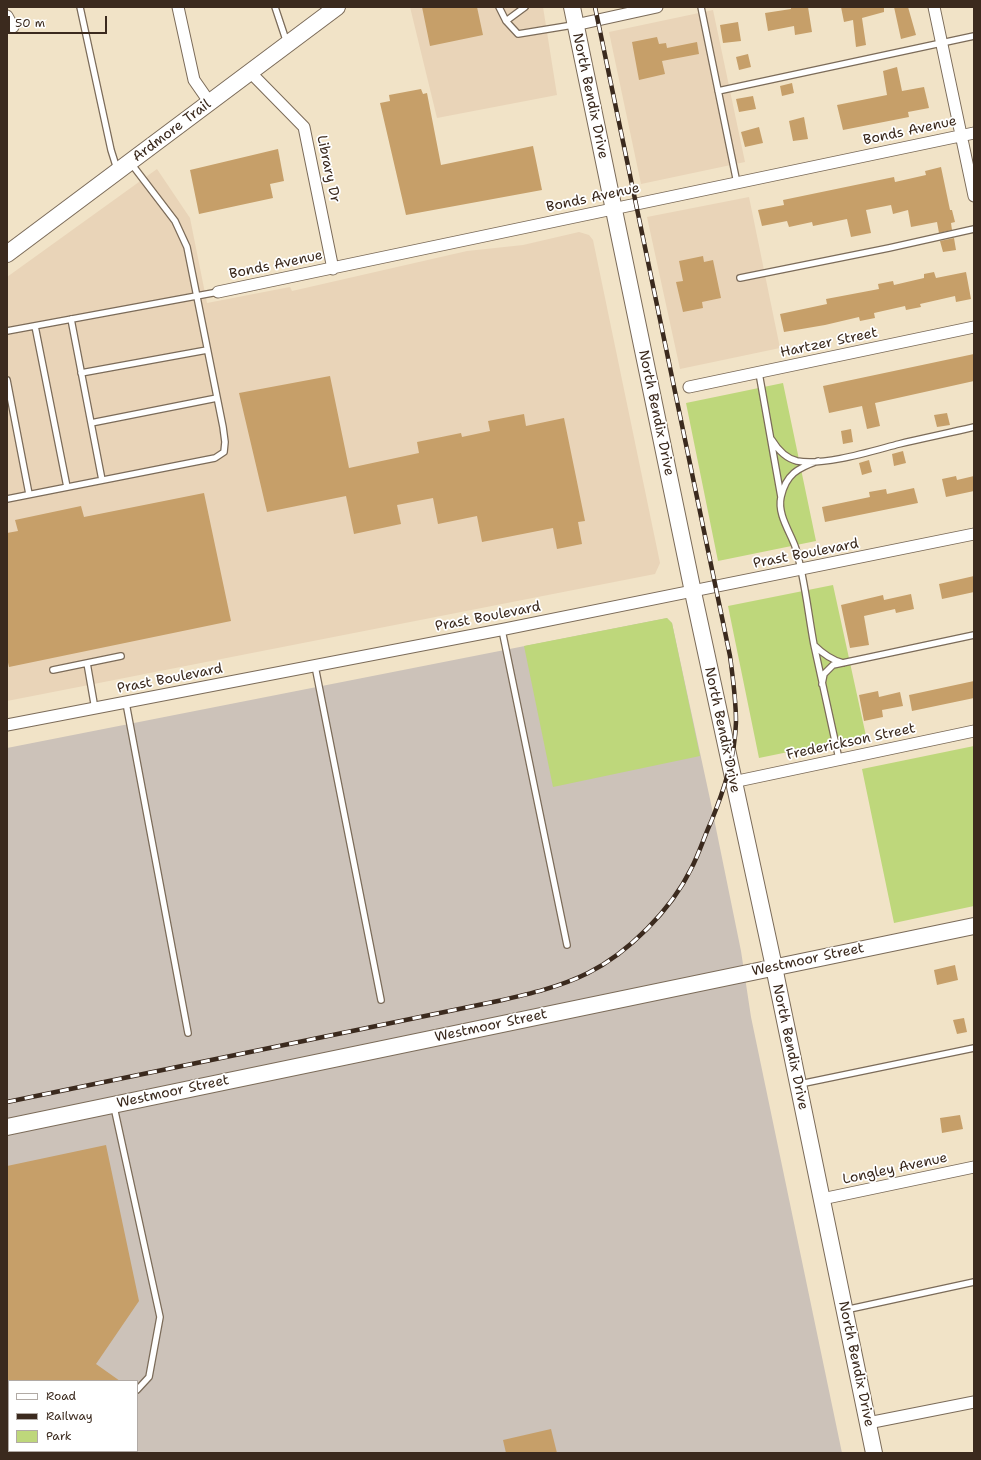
<!DOCTYPE html>
<html>
<head>
<meta charset="utf-8">
<style>
	body { margin:0 }
	#map { position:relative; width:981px; height:1460px; overflow:hidden; background:#f1e3c7; font-family:"Shantell Sans",sans-serif }
	canvas { display:block }
	.frame { position:absolute; inset:0; border:8px solid #3b2a1e; pointer-events:none }
	.legend { position:absolute; left:8px; top:1380px; width:130px; height:72px; box-sizing:border-box; background:#fff; border:1px solid #b1aaa5; margin:0; padding:5px 7px; list-style:none; font-size:12px; color:#3b2a1e }
	.legend li { display:flex; align-items:center; gap:8px; height:20px }
	.legend b { width:20px; border:1px solid #b1aaa5 }
	.scale { position:absolute; left:8px; top:16px; width:99px; height:18px; box-sizing:border-box; border:2px solid #3b2a1e; border-top:0; padding-left:5px; font-size:12px; line-height:14px; white-space:nowrap; color:#3b2a1e; -webkit-text-stroke:3px #fff; paint-order:stroke }
</style>
</head>
<body>
<div id="map">
<canvas width="981" height="1460"></canvas>
<div class="frame"></div>
<ul class="legend">
<li><b style="height:5px;background:#fff"></b>Road</li>
<li><b style="height:5px;background:#3b2a1e"></b>Railway</li>
<li><b style="height:11px;background:#bed77b"></b>Park</li>
</ul>
<div class="scale">50 m</div>
</div>
<script>
const context = document.querySelector('canvas').getContext('2d');
context.lineJoin = 'round';
function fill(path, color) { context.fillStyle = color; context.fill(path, 'evenodd'); }
function strokePath(path, color, width, dash) { context.strokeStyle = color; context.lineWidth = width; context.lineCap = dash ? 'butt' : 'round'; context.setLineDash(dash || []); context.stroke(path); }
function drawText(font, color, halo, rows, align = 'center') {
  context.font = font + ' "Shantell Sans",sans-serif'; context.lineWidth = 3.5; context.setLineDash([]); context.textBaseline = 'middle'; context.strokeStyle = halo; context.fillStyle = color; for (const [text, x, y, turn = 0] of rows) {
    context.save(); context.translate(x, y); context.rotate((+turn || 0) * Math.PI / 180); context.textAlign = isNaN(turn) ? turn : align; if (halo) context.strokeText(text, 0, 0); context.fillText(text, 0, 0); context.restore();
  }
}
fill(new Path2D(`
	M 410,7 L 543,7 L 557,95 L 437,118 Z
	M 713,10 L 745,162 L 641,184 L 609,32 Z
	M 157,169 L 190,218 L 207,303 L 290,287 L 292,291 L 467,251 L 523,245 L 579,232 L 589,235 L 593,240 L 660,563 L 655,574 L 7,701 L 7,277 Z
	M 749,197 L 780,348 L 680,369 L 647,217 Z`), '#e9d4b8');
fill(new Path2D(`
	M 667,618 L 672,623 L 710,799 L 741,951 L 751,1017 L 842,1453 L 7,1453 L 7,748 ZM 9,1381 L 137,1381 L 137,1451 L 9,1451 Z`), '#ccc2b9');
fill(new Path2D(`
	M 783,383 L 816,541 L 718,561 L 686,403 Z
	M 833,585 L 866,736 L 759,758 L 728,606 Z
	M 667,618 L 672,623 L 700,756 L 553,787 L 524,646 Z
	M 974,746 L 974,906 L 894,923 L 862,769 Z`), '#bed77b');
fill(new Path2D(`
	M 422,7 L 477,7 L 483,35 L 430,46 Z
	M 791,7 L 808,7 L 812,32 L 795,35 L 794,26 L 768,31 L 765,13 L 791,9 Z
	M 841,7 L 884,7 L 884,12 L 862,18 L 866,45 L 856,47 L 853,20 L 844,22 Z
	M 894,7 L 908,7 L 916,35 L 901,39 Z
	M 738,22 L 741,41 L 723,43 L 720,25 Z
	M 657,37 L 659,44 L 666,43 L 667,48 L 697,42 L 699,54 L 662,61 L 665,74 L 639,80 L 632,42 Z
	M 748,54 L 751,67 L 739,70 L 736,57 Z
	M 897,67 L 902,91 L 924,87 L 929,108 L 908,112 L 909,117 L 843,130 L 837,105 L 887,95 L 883,71 Z
	M 792,83 L 794,93 L 782,96 L 780,86 Z
	M 421,89 L 423,94 L 427,93 L 441,165 L 533,146 L 542,190 L 406,215 L 380,103 L 390,101 L 389,95 Z
	M 753,96 L 756,109 L 739,112 L 736,99 Z
	M 804,117 L 808,139 L 793,141 L 789,121 Z
	M 759,127 L 763,143 L 745,147 L 741,132 Z
	M 278,149 L 284,181 L 270,184 L 273,198 L 199,214 L 190,170 Z
	M 941,167 L 950,210 L 952,210 L 955,222 L 951,223 L 952,230 L 939,233 L 937,222 L 911,227 L 908,210 L 893,214 L 891,205 L 866,210 L 871,233 L 851,237 L 847,219 L 813,226 L 812,222 L 789,227 L 787,221 L 762,226 L 758,210 L 784,205 L 783,200 L 894,177 L 895,182 L 926,175 L 925,171 Z
	M 954,238 L 956,250 L 943,252 L 940,241 Z
	M 703,256 L 704,262 L 713,260 L 721,298 L 702,302 L 703,308 L 683,312 L 676,282 L 683,281 L 679,261 Z
	M 934,272 L 936,278 L 966,272 L 971,299 L 956,302 L 955,296 L 920,304 L 921,307 L 906,310 L 905,306 L 874,313 L 875,318 L 860,321 L 859,317 L 825,325 L 784,332 L 780,314 L 827,304 L 826,299 L 879,289 L 878,284 L 893,281 L 894,285 L 924,278 L 924,274 Z
	M 974,354 L 974,381 L 875,403 L 880,426 L 867,429 L 862,406 L 829,413 L 823,386 Z
	M 330,376 L 349,468 L 419,453 L 417,442 L 461,433 L 462,437 L 490,431 L 488,421 L 524,414 L 526,426 L 564,418 L 585,521 L 578,522 L 582,544 L 557,549 L 553,528 L 482,542 L 477,516 L 438,524 L 433,498 L 397,505 L 401,524 L 354,534 L 346,496 L 267,512 L 239,393 Z
	M 947,413 L 950,425 L 937,427 L 934,415 Z
	M 851,429 L 853,442 L 843,444 L 841,431 Z
	M 903,451 L 906,463 L 894,466 L 892,454 Z
	M 869,460 L 872,472 L 862,475 L 859,463 Z
	M 956,476 L 957,480 L 974,476 L 974,491 L 946,497 L 942,479 Z
	M 914,488 L 918,503 L 825,522 L 822,507 L 870,497 L 869,492 L 886,489 L 887,494 Z
	M 204,493 L 231,621 L 9,667 L 7,658 L 7,533 L 18,531 L 15,520 L 81,506 L 84,517 Z
	M 974,576 L 974,592 L 942,599 L 939,584 Z
	M 911,594 L 914,609 L 896,613 L 895,609 L 864,616 L 869,645 L 850,648 L 841,605 L 883,595 L 884,600 Z
	M 974,681 L 974,698 L 912,711 L 909,695 Z
	M 878,691 L 879,697 L 900,692 L 903,706 L 882,710 L 883,717 L 864,721 L 859,695 Z
	M 955,965 L 958,980 L 937,985 L 934,970 Z
	M 964,1018 L 967,1032 L 957,1034 L 953,1020 Z
	M 960,1115 L 963,1129 L 942,1133 L 940,1118 Z
	M 106,1145 L 139,1301 L 96,1364 L 120,1381 L 7,1381 L 7,1166 Z
	M 551,1429 L 557,1453 L 506,1453 L 503,1440 Z`), '#c69f69');
const lane = new Path2D(`
	M 80,7 L 111,150 L 117,169
	M 275,7 L 287,43
	M 499,7 L 506,21 L 525,7
	M 701,7 L 737,183
	M 506,21 L 518,34 L 573,25
	M 718,91 L 974,36
	M 740,278 L 889,248 L 974,229
	M 71,319 L 102,480
	M 35,326 L 67,487
	M 7,331 L 218,292
	M 81,373 L 207,350
	M 759,373 L 781,497
	M 7,380 L 29,494
	M 91,423 L 217,398
	M 772,440 C 778,450 785,458 797,461 C 825,466 872,451 899,444 C 924,438 949,433 974,427
	M 818,461 C 798,468 786,474 781,497 C 777,515 791,533 796,549 C 805,580 808,613 814,645 C 823,654 831,660 843,663
	M 7,499 L 215,458 L 224,452 L 225,442 L 223,427 L 187,247 L 175,221 L 130,162
	M 502,630 L 567,945
	M 814,645 L 839,759
	M 87,663 L 95,709
	M 315,666 L 381,1000
	M 53,670 L 121,656
	M 822,684 L 824,674 L 833,665 L 974,635
	M 126,703 L 188,1033
	M 800,1084 L 974,1048
	M 114,1107 L 160,1317 L 149,1377 L 137,1390
	M 845,1310 L 974,1282
	M 130,1451 L 130,1453`);
const street = new Path2D(`
	M 178,7 L 194,80 L 210,103
	M 934,7 L 974,196
	M 7,16 L 13,27
	M 575,25 L 657,7
	M 250,72 L 304,127 L 333,269
	M 218,292 L 974,133
	M 689,387 L 974,327
	M 7,725 L 505,629 L 974,534
	M 733,782 L 974,731
	M 822,1199 L 974,1167
	M 868,1423 L 974,1402`);
const secondary = new Path2D(`
	M 572,7 L 693,592 L 774,967 L 874,1453
	M 7,254 L 337,7
	M 7,1127 L 974,926`);
strokePath(lane, '#7b6b59', 8);
strokePath(street, '#7b6b59', 13);
strokePath(secondary, '#7b6b59', 18);
strokePath(lane, '#fff', 5.5);
strokePath(street, '#fff', 11);
strokePath(secondary, '#fff', 16);
const rail = new Path2D(`
	M 7,1102 L 498,1001 C 529,994 560,987 588,973 C 628,953 671,910 691,869 C 699,854 704,837 711,822 C 724,790 735,757 736,722 C 736,700 733,678 730,656 L 595,7`);
strokePath(rail, '#3b2a1e', 4.5);
strokePath(rail, '#fff', 3, [9]);
drawText('14px', '#3b2a1e', '#fff', [
	["North Bendix Drive",590,96,78],
	["Ardmore Trail",172,131,-37],
	["Bonds Avenue",910,131,-12],
	["Library Dr",328,169,78],
	["Bonds Avenue",593,198,-12],
	["Bonds Avenue",276,265,-12],
	["Hartzer Street",829,343,-12],
	["North Bendix Drive",656,413,78],
	["Prast Boulevard",806,554,-11],
	["Prast Boulevard",488,617,-11],
	["Prast Boulevard",170,679,-11],
	["North Bendix Drive",722,730,78],
	["Frederickson Street",851,742,-12],
	["Westmoor Street",808,960,-12],
	["Westmoor Street",491,1026,-12],
	["North Bendix Drive",790,1047,78],
	["Westmoor Street",173,1092,-12],
	["Longley Avenue",895,1169,-12],
	["North Bendix Drive",856,1364,78]
]);
</script>
</body>
</html>
